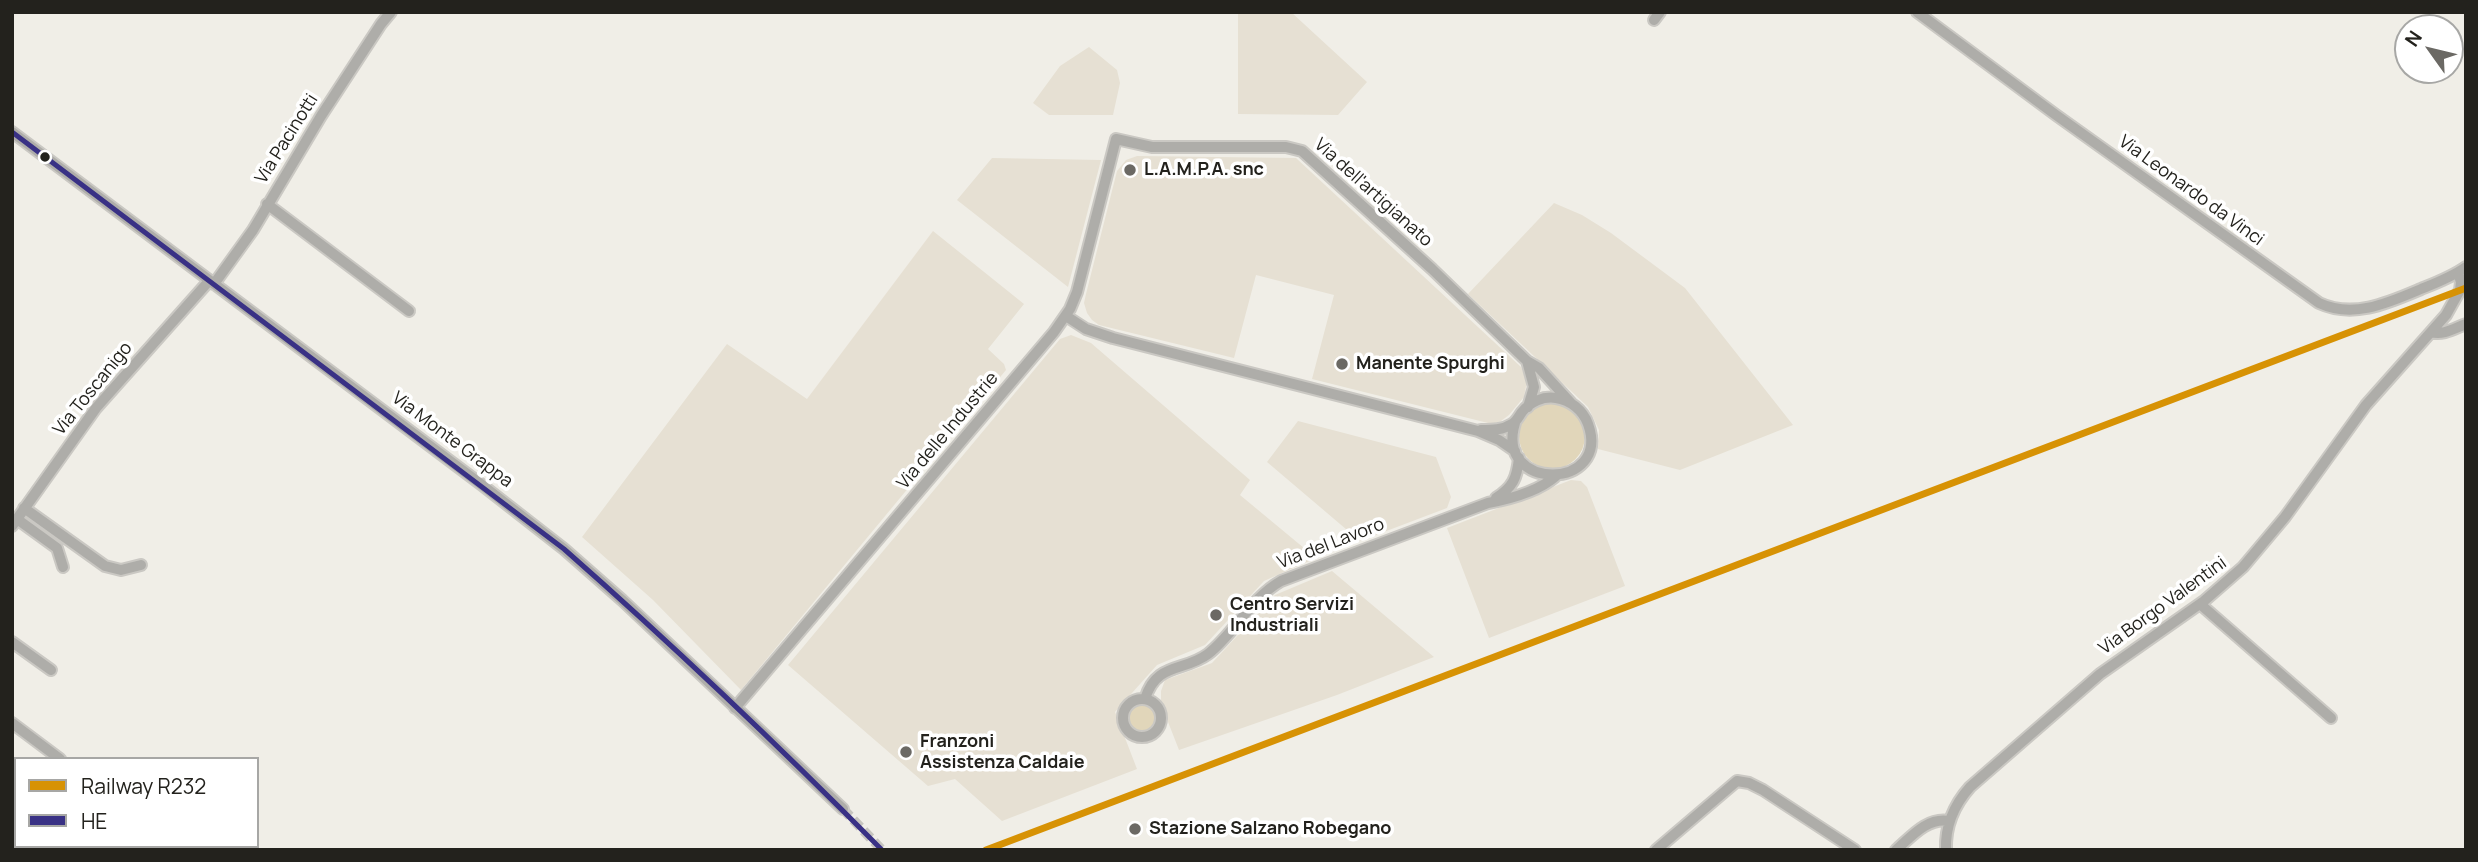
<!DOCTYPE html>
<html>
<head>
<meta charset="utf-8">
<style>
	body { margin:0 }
	#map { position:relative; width:2478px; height:862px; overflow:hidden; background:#f0eee7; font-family:Manrope,sans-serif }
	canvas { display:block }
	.frame { position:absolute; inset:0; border:14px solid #23221d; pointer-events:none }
	.legend { position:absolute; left:14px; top:757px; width:245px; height:91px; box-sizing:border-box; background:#fff; border:2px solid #a7a7a5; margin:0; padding:9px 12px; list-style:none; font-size:21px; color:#23221d }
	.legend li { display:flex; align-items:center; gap:14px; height:35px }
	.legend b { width:35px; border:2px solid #a7a7a5 }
	.north { position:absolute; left:2394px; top:14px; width:70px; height:70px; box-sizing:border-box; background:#fff; border:2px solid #a7a7a5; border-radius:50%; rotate:304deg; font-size:19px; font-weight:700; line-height:28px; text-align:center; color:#23221d }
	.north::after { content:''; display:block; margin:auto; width:24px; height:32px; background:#6b6964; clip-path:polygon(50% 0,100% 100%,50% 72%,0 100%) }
</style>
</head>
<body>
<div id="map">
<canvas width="2478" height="862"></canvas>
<div class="frame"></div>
<ul class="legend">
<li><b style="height:9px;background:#d79204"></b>Railway R232</li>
<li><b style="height:9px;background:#393185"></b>HE</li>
</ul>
<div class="north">N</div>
</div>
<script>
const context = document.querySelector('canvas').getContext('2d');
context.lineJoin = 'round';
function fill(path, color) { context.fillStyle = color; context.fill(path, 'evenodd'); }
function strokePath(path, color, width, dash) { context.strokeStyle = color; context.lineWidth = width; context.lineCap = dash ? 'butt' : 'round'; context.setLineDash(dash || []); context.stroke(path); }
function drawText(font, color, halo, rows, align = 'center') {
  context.font = font + ' Manrope,sans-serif'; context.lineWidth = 7; context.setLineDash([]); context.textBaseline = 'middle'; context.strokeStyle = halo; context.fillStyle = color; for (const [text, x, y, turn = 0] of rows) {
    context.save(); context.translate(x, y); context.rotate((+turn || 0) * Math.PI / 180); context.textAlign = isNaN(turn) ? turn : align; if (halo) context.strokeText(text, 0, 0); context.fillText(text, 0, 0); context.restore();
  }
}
fill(new Path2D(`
	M 1238,12 L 1291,12 L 1367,82 L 1338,115 L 1238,114 Z
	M 1089,47 L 1117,70 L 1120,83 L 1113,115 L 1049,115 L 1033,103 L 1060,66 Z
	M 1137,156 L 1296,158 L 1521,367 L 1527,381 L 1524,397 L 1509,415 L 1501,421 L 1492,424 L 1312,379 L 1334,295 L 1256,275 L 1234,358 L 1099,325 L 1092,320 L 1087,313 L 1084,303 L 1086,294 L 1117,171 L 1126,160 Z
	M 992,158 L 1101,160 L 1068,287 L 957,200 Z
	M 1554,203 L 1582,215 L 1611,233 L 1685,288 L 1793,425 L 1680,470 L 1598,449 L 1599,430 L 1588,407 L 1468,294 Z
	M 933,231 L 1024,304 L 988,349 L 1004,364 L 1006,370 L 741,690 L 653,600 L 582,537 L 727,344 L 807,399 Z
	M 1071,335 L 1091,343 L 1250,480 L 1240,495 L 1316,558 L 1264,581 L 1205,645 L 1157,665 L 1115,712 L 1137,769 L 1002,821 L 955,779 L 928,786 L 788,665 L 1060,339 Z
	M 1298,421 L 1436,457 L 1451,497 L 1447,508 L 1360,541 L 1267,462 Z
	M 1571,480 L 1581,481 L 1587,487 L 1625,586 L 1489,638 L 1447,528 Z
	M 1332,571 L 1434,657 L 1337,695 L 1179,750 L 1161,704 L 1161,691 L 1165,680 L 1212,663 L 1275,595 Z`), '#e6e0d3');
fill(new Path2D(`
	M1519 436a33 33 0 1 1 66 0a33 33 0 1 1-66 0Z
	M1128 717a14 14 0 1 1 28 0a14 14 0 1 1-28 0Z`), '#e1d6ba');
strokePath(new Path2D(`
	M 843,809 L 882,850`), '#c7c5bf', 10, [10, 5]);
const minor = new Path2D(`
	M 1917,12 L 2056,115 L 2319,303 C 2353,319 2388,303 2421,289 C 2436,283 2452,277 2466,267
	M 1654,20 L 1660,12
	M 12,132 L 482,485 L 564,549 L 622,600 L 843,809
	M 267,204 L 409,311
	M 214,284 L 253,230 L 321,116 L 381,24 L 391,12
	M 1066,316 L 1086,329 L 1113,338 L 1478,431 L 1499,440 L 1515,451
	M 2431,332 C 2443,336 2455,328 2466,324
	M 1527,361 L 1534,387 L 1528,407
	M 1481,430 C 1492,430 1503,430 1512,424 C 1517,421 1519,416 1522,412 C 1530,402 1543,396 1556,398 C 1570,400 1583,410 1588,424 C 1612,491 1494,492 1515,423
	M 1496,498 C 1513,487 1517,478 1519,458
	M 24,508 L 105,566 L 121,570 L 141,565
	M 17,519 L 57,548 L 63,567
	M 12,526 L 96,408 L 209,281
	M 2200,604 L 2331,718
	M 12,642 L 51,670
	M 1145,699 C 1156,662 1184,672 1208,654 C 1235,633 1251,598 1281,581 L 1488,503 C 1510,499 1539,491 1556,476
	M1123 718a19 19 0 1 1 38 0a19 19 0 1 1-38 0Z
	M 735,708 L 1054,332 L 1070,309 L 1077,292 L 1116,139 L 1152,147 L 1286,147 L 1302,151 L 1432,269 L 1527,361 L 1539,368 L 1571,403
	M 12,723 L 60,759
	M 176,846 L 181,850
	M 1656,850 L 1737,781 L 1749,783 L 1763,790 L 1855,850
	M 1896,850 C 1911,837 1927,817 1949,821
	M 1946,850 C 1945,825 1954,805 1970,787 L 2100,674 L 2204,601 L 2243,567 L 2285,517 L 2366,405 L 2446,315 L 2460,290 L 2461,282 L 2458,273`);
strokePath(minor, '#cac8c3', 14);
strokePath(minor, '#aeada9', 10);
strokePath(new Path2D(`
	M 12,132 L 564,549 C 673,645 779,746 882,850`), '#393185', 5);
strokePath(new Path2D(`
	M 986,850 L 2466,288`), '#d79204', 7);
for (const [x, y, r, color] of [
	[45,157,6,"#23221d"],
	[1130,170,7,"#6b6964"],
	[1342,364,7,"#6b6964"],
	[1216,615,7,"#6b6964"],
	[906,752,7,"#6b6964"],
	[1135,829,7,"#6b6964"]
]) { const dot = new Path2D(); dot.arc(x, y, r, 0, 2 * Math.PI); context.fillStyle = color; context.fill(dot); strokePath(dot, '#fff', 2.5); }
drawText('18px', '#23221d', '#fff', [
	["Via Pacinotti",287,139,-58],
	["Via Leonardo da Vinci",2191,191,36],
	["Via dell'artigianato",1373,193,42],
	["Via Toscanigo",93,389,-51],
	["Via delle Industrie",948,431,-50],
	["Via Monte Grappa",452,440,37],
	["Via del Lavoro",1331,544,-21],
	["Via Borgo Valentini",2163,606,-36]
]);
drawText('bold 18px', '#23221d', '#fff', [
	["L.A.M.P.A. snc",1144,170],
	["Manente Spurghi",1356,364],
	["Centro Servizi",1230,605],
	["Industriali",1230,626],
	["Franzoni",920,742],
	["Assistenza Caldaie",920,763],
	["Stazione Salzano Robegano",1149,829]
], 'left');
</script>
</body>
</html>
